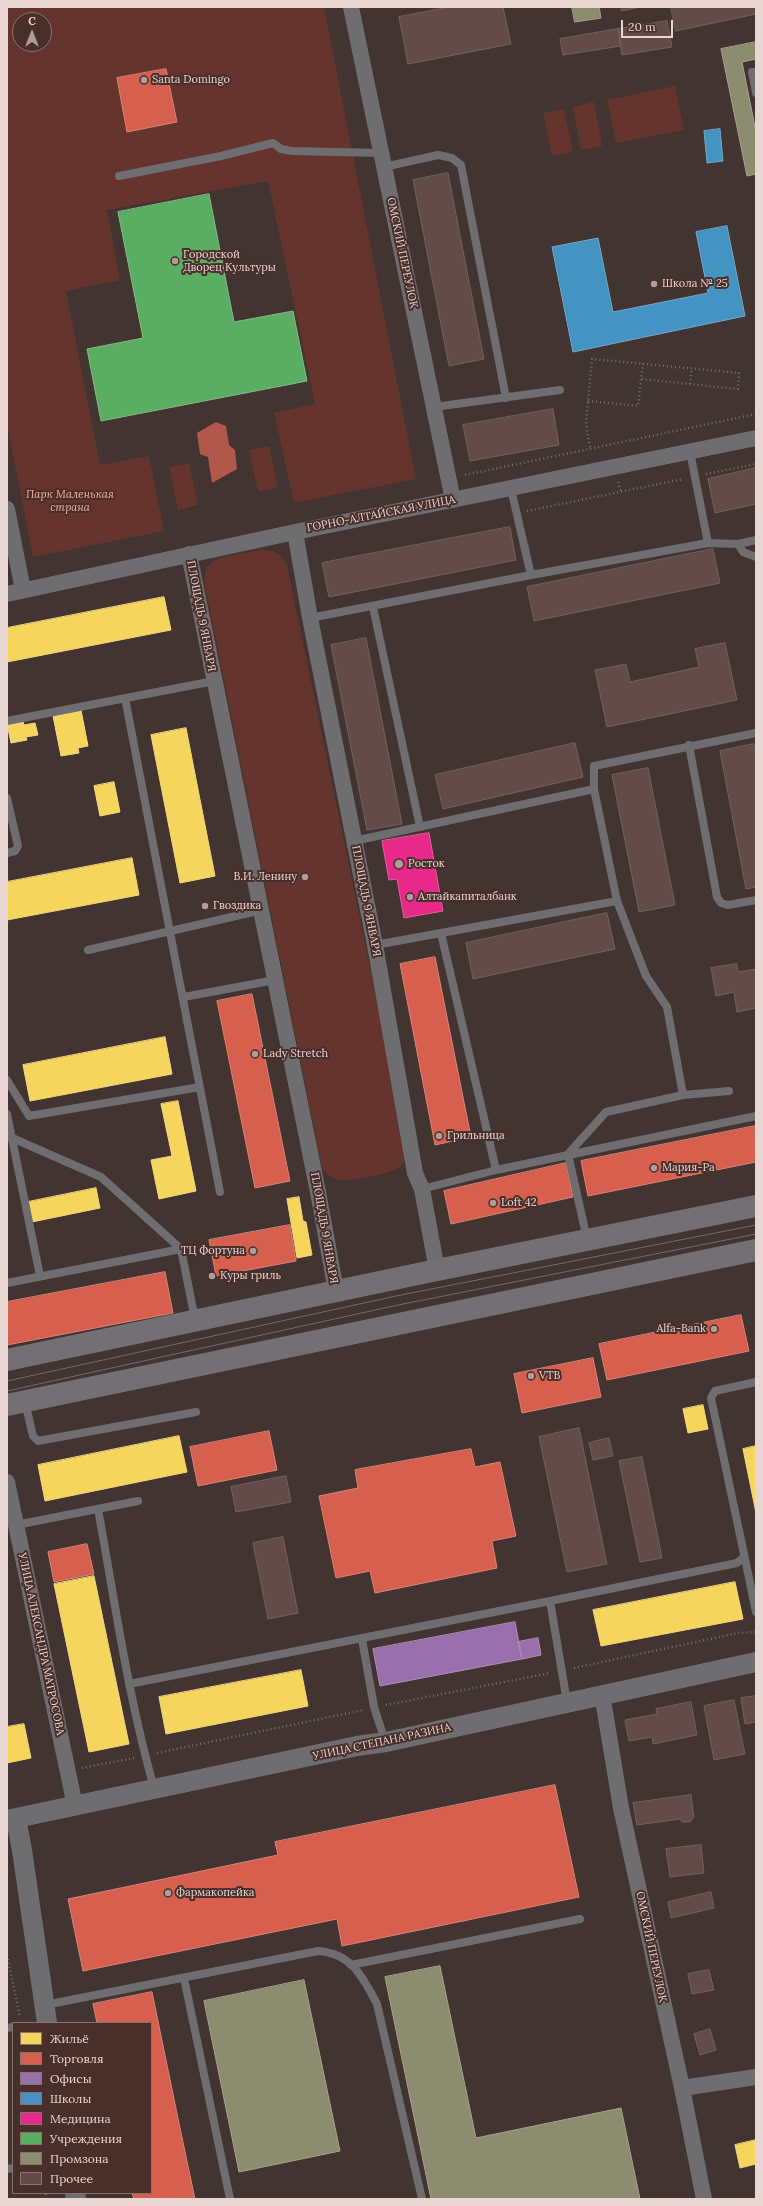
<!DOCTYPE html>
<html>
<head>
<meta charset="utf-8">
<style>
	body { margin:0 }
	#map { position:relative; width:763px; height:2206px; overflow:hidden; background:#423431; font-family:Lora,serif }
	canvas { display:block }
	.frame { position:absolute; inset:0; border:8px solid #e8d6d3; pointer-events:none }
	.legend { position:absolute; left:12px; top:2022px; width:140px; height:172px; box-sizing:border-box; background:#492f2a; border:1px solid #89726e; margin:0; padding:5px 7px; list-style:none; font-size:12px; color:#e8d6d3 }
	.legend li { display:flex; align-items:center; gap:8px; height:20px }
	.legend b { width:20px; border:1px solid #89726e }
	.north { position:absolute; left:12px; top:12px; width:40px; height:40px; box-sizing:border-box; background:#492f2a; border:1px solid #89726e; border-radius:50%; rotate:0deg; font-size:11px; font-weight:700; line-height:16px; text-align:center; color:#e8d6d3 }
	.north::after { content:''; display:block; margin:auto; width:14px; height:18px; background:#ae9d9a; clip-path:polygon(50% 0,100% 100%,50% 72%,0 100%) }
	.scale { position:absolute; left:621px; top:20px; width:52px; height:18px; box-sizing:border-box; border:2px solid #e8d6d3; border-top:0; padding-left:5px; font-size:12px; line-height:14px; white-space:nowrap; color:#e8d6d3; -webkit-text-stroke:3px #492f2a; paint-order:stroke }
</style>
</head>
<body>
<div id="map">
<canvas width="763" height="2206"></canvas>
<div class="frame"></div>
<ul class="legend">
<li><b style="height:11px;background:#f6d55c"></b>Жильё</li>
<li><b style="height:11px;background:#d6604d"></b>Торговля</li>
<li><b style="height:11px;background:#9970ab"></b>Офисы</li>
<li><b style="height:11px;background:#4393c3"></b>Школы</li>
<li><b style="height:11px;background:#e7298a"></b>Медицина</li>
<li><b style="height:11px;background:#5aae61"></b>Учреждения</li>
<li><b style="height:11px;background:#8c8c6e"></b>Промзона</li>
<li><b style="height:11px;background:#634b48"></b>Прочее</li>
</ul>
<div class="north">С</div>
<div class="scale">20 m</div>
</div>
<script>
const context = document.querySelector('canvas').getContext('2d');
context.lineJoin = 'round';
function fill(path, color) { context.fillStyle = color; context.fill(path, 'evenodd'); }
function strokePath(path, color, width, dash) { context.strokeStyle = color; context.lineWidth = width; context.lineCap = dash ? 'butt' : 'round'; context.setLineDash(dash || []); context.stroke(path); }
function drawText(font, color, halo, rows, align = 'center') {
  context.font = font + ' Lora,serif'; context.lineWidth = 4; context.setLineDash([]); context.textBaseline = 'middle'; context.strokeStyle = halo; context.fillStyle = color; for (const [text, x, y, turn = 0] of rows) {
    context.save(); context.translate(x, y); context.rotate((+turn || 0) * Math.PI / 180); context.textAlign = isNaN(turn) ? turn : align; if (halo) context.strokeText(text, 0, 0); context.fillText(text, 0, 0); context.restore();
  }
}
fill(new Path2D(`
	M 7,7 L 324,7 L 416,479 L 294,503 L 274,413 L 315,404 L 268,181 L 107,210 L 120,280 L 66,291 L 100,465 L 149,456 L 164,531 L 33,557 L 7,424 ZM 20,20 L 44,20 L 44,44 L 20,44 Z
	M 675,86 L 684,130 L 616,143 L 607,100 Z
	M 594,102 L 602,146 L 581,150 L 573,107 Z
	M 564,109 L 573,152 L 552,156 L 543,113 Z
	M 269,446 L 278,488 L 258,492 L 249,450 Z
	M 189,463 L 198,505 L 178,510 L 169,467 Z
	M 265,550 C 277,551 282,554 287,566 L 408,1151 C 407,1157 405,1163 400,1167 C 390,1174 348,1183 337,1179 C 330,1177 326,1173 322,1168 L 204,581 C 205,575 205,570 208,566 C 216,555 251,552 265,550 Z`), '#65342d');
fill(new Path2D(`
	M 216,422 L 226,426 L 229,445 L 235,450 L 237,469 L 212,483 L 208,457 L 200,454 L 197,433 Z`), '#b1584a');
const homes = new Path2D(`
	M 164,597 L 171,630 L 7,662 L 7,628 Z
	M 81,710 L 88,746 L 78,748 L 79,753 L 61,756 L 53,716 Z
	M 23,721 L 24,725 L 35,723 L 38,735 L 26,737 L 27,740 L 11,743 L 7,724 Z
	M 186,728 L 215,876 L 180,883 L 151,735 Z
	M 114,782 L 120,812 L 100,816 L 94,786 Z
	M 132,858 L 139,895 L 7,920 L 7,882 Z
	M 165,1037 L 172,1074 L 30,1101 L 23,1065 Z
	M 178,1101 L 196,1191 L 159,1199 L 151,1160 L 172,1156 L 161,1104 Z
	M 96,1188 L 100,1208 L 32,1222 L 28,1202 Z
	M 299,1197 L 303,1221 L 306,1222 L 312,1255 L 297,1258 L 287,1199 Z
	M 703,1405 L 708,1429 L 688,1433 L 683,1409 Z
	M 179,1436 L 187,1472 L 45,1501 L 38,1465 Z
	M 756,1446 L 756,1513 L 743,1449 Z
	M 94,1576 L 129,1744 L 89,1752 L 54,1584 Z
	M 735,1582 L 743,1619 L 601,1646 L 593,1610 Z
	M 301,1670 L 308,1706 L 166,1734 L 159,1697 Z
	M 24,1724 L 31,1758 L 7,1763 L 7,1727 Z
	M 756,2140 L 756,2164 L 740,2168 L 735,2145 Z`);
fill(homes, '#f6d55c');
strokePath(homes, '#f2d580', 1);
const shops = new Path2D(`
	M 166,69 L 177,122 L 127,132 L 117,78 Z
	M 435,957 L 471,1137 L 435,1145 L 400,964 Z
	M 252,994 L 290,1181 L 255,1188 L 217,1001 Z
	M 755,1126 L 756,1162 L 588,1196 L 581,1161 Z
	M 566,1163 L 573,1197 L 451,1224 L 444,1191 Z
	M 290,1225 L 296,1261 L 216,1276 L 209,1240 Z
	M 165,1272 L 173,1313 L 7,1345 L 7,1302 Z
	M 741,1315 L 749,1351 L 607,1380 L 599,1344 Z
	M 593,1358 L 601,1397 L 522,1413 L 514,1374 Z
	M 269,1431 L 277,1470 L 198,1486 L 190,1447 Z
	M 471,1449 L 475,1467 L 500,1462 L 516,1536 L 492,1541 L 497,1568 L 375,1593 L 370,1571 L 336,1578 L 319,1496 L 358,1488 L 355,1470 Z
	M 87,1544 L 94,1574 L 54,1582 L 48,1552 Z
	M 555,1785 L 579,1897 L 342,1946 L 337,1919 L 83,1971 L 68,1899 L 278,1855 L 275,1842 Z
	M 152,1992 L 180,2128 L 195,2199 L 134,2199 L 132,2193 L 151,2193 L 151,2023 L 97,2023 L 93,2004 Z`);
fill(shops, '#d6604d');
strokePath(shops, '#db8375', 1);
const offices = new Path2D(`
	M 515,1622 L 522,1659 L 380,1686 L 373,1649 Z
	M 538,1638 L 541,1655 L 522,1659 L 518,1642 Z`);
fill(offices, '#9970ab');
strokePath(offices, '#b18fb7', 1);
const schools = new Path2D(`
	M 720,129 L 723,161 L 707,163 L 704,131 Z
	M 727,226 L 745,316 L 573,352 L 552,247 L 598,238 L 613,312 L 708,293 L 696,232 Z`);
fill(schools, '#4393c3');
strokePath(schools, '#74a7c8', 1);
const health = new Path2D(`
	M 429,833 L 443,911 L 404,918 L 397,879 L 389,880 L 382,841 Z`);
fill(health, '#e7298a');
strokePath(health, '#e75da0', 1);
const public = new Path2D(`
	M 209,194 L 234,322 L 293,311 L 307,381 L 101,421 L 87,349 L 143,338 L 118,212 Z`);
fill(public, '#5aae61');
strokePath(public, '#85ba83', 1);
const industry = new Path2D(`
	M 572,7 L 599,7 L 601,18 L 575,22 Z
	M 756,42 L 756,59 L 742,62 L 756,132 L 756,174 L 747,176 L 721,49 Z
	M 440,1966 L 476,2138 L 621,2108 L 640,2199 L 431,2199 L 385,1977 Z
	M 304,1980 L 340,2151 L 239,2172 L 204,2001 Z`);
fill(industry, '#8c8c6e');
strokePath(industry, '#a8a28c', 1);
const building = new Path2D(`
	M 449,7 L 503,7 L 511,44 L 408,64 L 399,17 Z
	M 621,7 L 640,7 L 622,11 Z
	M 671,7 L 756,7 L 756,14 L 676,31 Z
	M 667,21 L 672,47 L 622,55 L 618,29 Z
	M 618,29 L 621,46 L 563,55 L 560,39 Z
	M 448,173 L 484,359 L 449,366 L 413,180 Z
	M 553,409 L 559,445 L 470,461 L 463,425 Z
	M 756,468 L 756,504 L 715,513 L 708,479 Z
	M 510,527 L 516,560 L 329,597 L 322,563 Z
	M 713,549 L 720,583 L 534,621 L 527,587 Z
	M 366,638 L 402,824 L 367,830 L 331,645 Z
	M 725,643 L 737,700 L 607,727 L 595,670 L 626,664 L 630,682 L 699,667 L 695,649 Z
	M 575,743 L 583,777 L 443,809 L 435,775 Z
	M 754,744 L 756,756 L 756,887 L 746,889 L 720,751 Z
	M 648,768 L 675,905 L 639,912 L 612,775 Z
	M 607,913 L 615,949 L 473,979 L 466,943 Z
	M 737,964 L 738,972 L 756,969 L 756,1008 L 737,1012 L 734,992 L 716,996 L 711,968 Z
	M 579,1428 L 607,1564 L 567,1572 L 539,1437 Z
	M 609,1438 L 613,1456 L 593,1460 L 589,1443 Z
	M 642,1457 L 662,1558 L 640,1562 L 619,1461 Z
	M 286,1476 L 291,1502 L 236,1512 L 231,1487 Z
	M 283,1537 L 298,1613 L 268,1619 L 253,1543 Z
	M 756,1696 L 756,1722 L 745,1724 L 741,1698 Z
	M 734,1700 L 745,1754 L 714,1760 L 704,1706 Z
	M 691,1702 L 697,1735 L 653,1744 L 652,1737 L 629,1741 L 625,1720 L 657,1714 L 656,1709 Z
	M 691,1795 L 694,1817 L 690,1822 L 682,1822 L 680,1819 L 637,1825 L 633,1803 Z
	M 701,1845 L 704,1873 L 670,1877 L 666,1849 Z
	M 711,1892 L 714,1908 L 671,1918 L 668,1902 Z
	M 709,1970 L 714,1990 L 692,1994 L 688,1974 Z
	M 710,2029 L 716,2050 L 700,2055 L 694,2034 Z`);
fill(building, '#634b48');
strokePath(building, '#6e625f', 1);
strokePath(new Path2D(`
	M 690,384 L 692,368
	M 588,401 L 638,406 L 643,363
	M 590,447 L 586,424 L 592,359 L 739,373 L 738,389 L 641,379
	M 706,474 L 756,464
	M 465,475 L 756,414
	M 618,482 L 621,492
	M 527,511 L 683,479
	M 574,1668 L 738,1633 L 756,1632
	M 386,1705 L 550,1673
	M 157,1753 L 363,1710
	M 82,1768 L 134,1758
	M 7,1955 L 20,2017
	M 45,2199 L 46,2193`), '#726f70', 2.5, [1, 3]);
strokePath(new Path2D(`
	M 756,72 L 752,72 L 756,93
	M 384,167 L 438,155 L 452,158 L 461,165 L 506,398
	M 119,176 L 221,156 L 273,143 L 281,149 L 292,151 L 381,153
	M 434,407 L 560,390
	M 690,452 L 708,543
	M 511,489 L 531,575
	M 738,544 L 743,552 L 756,557
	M 373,607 L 420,827
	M 310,618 L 531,575 L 708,543 L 738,544 L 756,540
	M 125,698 L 220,1192
	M 7,721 L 214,681
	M 689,745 L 717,897 L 721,903 L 728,905 L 756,900
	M 594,789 L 617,901 L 646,976 L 667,1007 L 683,1095 L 729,1091
	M 7,798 L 18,846 L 15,851 L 7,853
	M 354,841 L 594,789 L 594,766 L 756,733
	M 441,933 L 496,1170
	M 375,945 L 617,901
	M 88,950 L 262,910
	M 184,997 L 275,980
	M 7,1080 L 29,1116 L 200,1087
	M 7,1114 L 40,1276
	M 10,1137 L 101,1177 L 181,1249
	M 422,1189 L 496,1170 L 756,1116
	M 587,1239 L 568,1154 L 606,1112 L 683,1095
	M 7,1283 L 181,1249 L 195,1319
	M 25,1402 L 33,1436 L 38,1441 L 196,1412
	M 98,1509 C 115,1602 128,1697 154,1788
	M 16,1525 L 138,1501
	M 744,1554 L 756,1612
	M 362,1639 L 374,1707 L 385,1741
	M 129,1684 L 550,1601
	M 567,1702 L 550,1601 L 737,1563 L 743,1558 L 744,1554 L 711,1398 L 715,1391 L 756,1382
	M 351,1965 L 580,1919
	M 184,1978 L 230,2199
	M 45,2005 L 318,1951 C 351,1953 363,1977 377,2004 L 422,2199
	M 7,2028 L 13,2027
	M 7,2169 L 13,2168`), '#6e6e71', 8);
strokePath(new Path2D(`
	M 351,7 L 453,500
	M 7,509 L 23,590
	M 295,532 L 310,618 L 375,945 L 415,1173 L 422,1189 L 437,1270
	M 189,554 L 318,1192 L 336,1291
	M 7,594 L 295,532 L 756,438
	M 7,1482 L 75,1806
	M 602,1694 L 621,1808 L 682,2088 L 704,2199
	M 682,2088 L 756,2077`), '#6e6e71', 16);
strokePath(new Path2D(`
	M 16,1819 L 22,1850 L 47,2023
	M 7,1820 L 357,1746 L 386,1742 L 756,1662
	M 75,2193 L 76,2199`), '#6e6e71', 20);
strokePath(new Path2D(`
	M 7,1360 L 437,1270 L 756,1206
	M 7,1405 L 756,1250`), '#727072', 22);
strokePath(new Path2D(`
	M 7,1381 L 396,1296 L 756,1225
	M 7,1391 L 398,1305 L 756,1234`), '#726c6d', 1);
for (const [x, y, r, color] of [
	[144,80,4,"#ae9d9a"],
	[175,261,4,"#ae9d9a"],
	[654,284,4,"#ae9d9a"],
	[399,864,5,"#ae9d9a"],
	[305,877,4,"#ae9d9a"],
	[410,897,4,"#ae9d9a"],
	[205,906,4,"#ae9d9a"],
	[255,1054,4,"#ae9d9a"],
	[439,1136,4,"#ae9d9a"],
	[654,1168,4,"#ae9d9a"],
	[493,1203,4,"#ae9d9a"],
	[253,1251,4,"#ae9d9a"],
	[212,1276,4,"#ae9d9a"],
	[714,1329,4,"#ae9d9a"],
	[531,1376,4,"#ae9d9a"],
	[168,1893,4,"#ae9d9a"]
]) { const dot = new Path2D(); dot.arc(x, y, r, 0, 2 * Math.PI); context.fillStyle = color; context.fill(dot); strokePath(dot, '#492f2a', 1.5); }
drawText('11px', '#e8d6d3', '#492f2a', [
	["Santa Domingo",152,80],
	["Городской",183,255],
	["Дворец Культуры",183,268],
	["Школа № 25",662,284],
	["Росток",408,864],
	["В.И. Ленину",297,877,"right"],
	["Алтайкапиталбанк",418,897],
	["Гвоздика",213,906],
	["Lady Stretch",263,1054],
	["Грильница",447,1136],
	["Мария-Ра",662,1168],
	["Loft 42",501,1203],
	["ТЦ Фортуна",245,1251,"right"],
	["Куры гриль",220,1276],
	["Alfa-Bank",706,1329,"right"],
	["VTB",539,1376],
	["Фармакопейка",176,1893]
], 'left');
drawText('11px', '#e8d6d3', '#492f2a', [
	["ОМСКИЙ ПЕРЕУЛОК",402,253,78],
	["ГОРНО-АЛТАЙСКАЯ УЛИЦА",381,514,-11],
	["ПЛОЩАДЬ 9 ЯНВАРЯ",201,616,79],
	["ПЛОЩАДЬ 9 ЯНВАРЯ",366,901,79],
	["ПЛОЩАДЬ 9 ЯНВАРЯ",324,1228,80],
	["УЛИЦА АЛЕКСАНДРА МАТРОСОВА",41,1644,78],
	["УЛИЦА СТЕПАНА РАЗИНА",382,1742,-12],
	["ОМСКИЙ ПЕРЕУЛОК",651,1947,78]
]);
drawText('italic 11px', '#feb0a3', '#492f2a', [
	["Парк Маленькая",70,495],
	["страна",70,508]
]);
</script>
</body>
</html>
